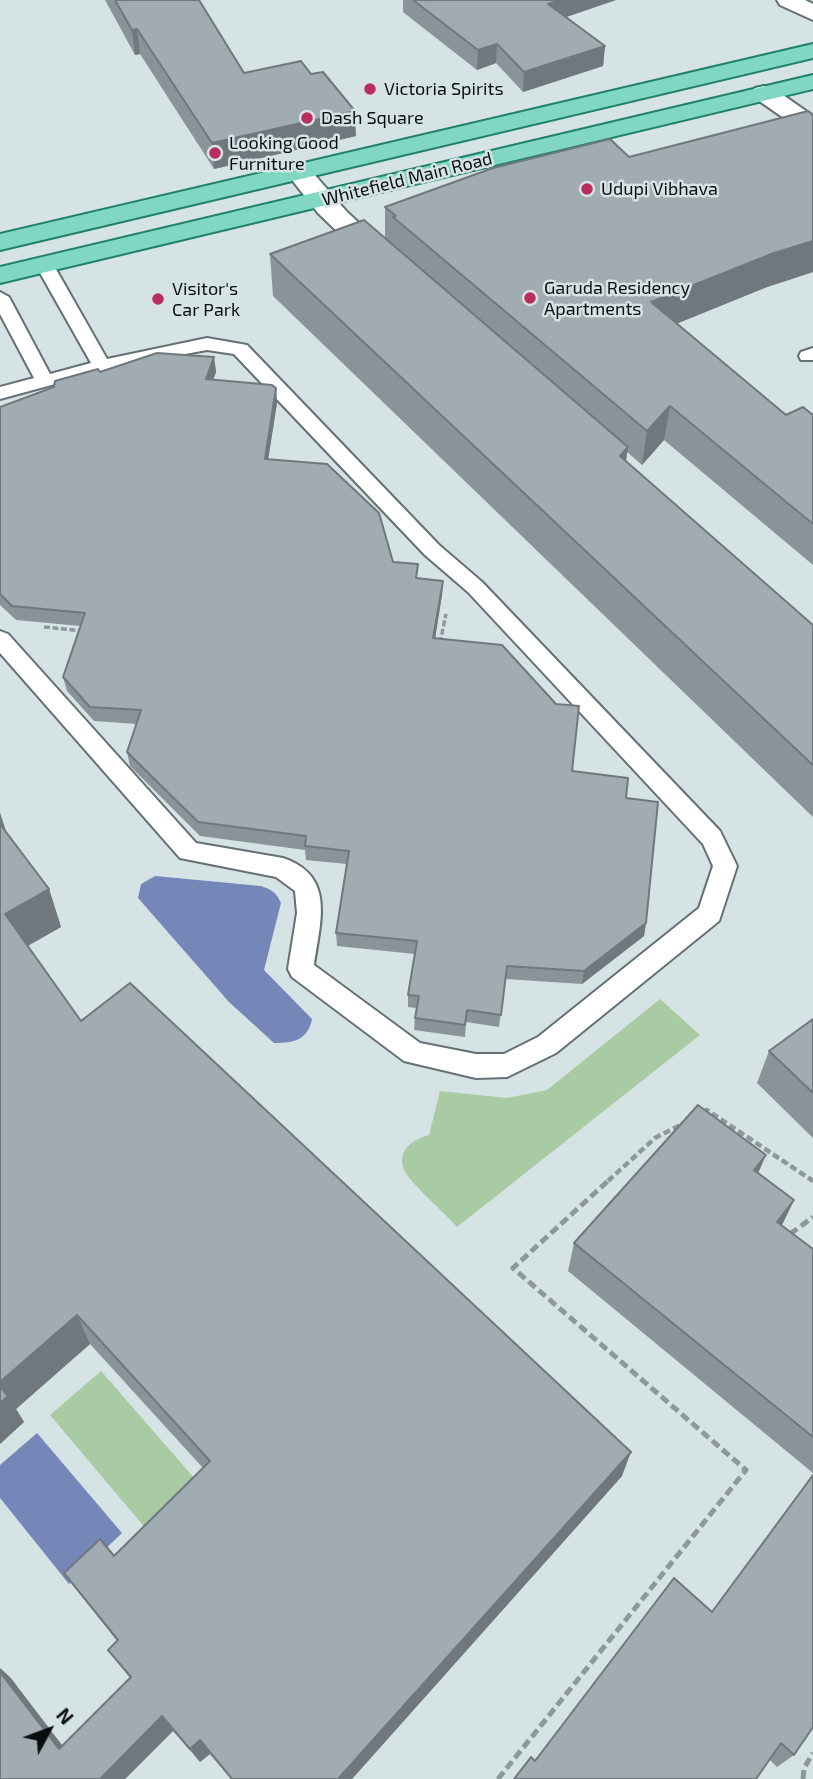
<!DOCTYPE html>
<html>
<head>
<meta charset="utf-8">
<style>
	body { margin:0 }
	#map { position:relative; width:813px; height:1779px; overflow:hidden; background:#d5e3e5; font-family:"Exo 2",sans-serif }
	canvas { display:block }
	.north { position:absolute; left:14px; top:1695px; width:70px; height:70px; -webkit-text-stroke:5px #d5e3e5; paint-order:stroke; rotate:49deg; font-size:19px; font-weight:700; line-height:28px; text-align:center; color:#0a0e0f }
	.north::after { content:''; display:block; margin:auto; width:24px; height:32px; background:#0a0e0f; clip-path:polygon(50% 0,100% 100%,50% 72%,0 100%) }
</style>
</head>
<body>
<div id="map">
<canvas width="813" height="1779"></canvas>
<div class="north">N</div>
</div>
<script>
const context = document.querySelector('canvas').getContext('2d');
context.lineJoin = 'round';
function fill(path, color) { context.fillStyle = color; context.fill(path, 'evenodd'); }
function strokePath(path, color, width, dash) { context.strokeStyle = color; context.lineWidth = width; context.lineCap = dash ? 'butt' : 'round'; context.setLineDash(dash || []); context.stroke(path); }
function drawText(font, color, halo, rows, align = 'center') {
  context.font = font + ' "Exo 2",sans-serif'; context.lineWidth = 5; context.setLineDash([]); context.textBaseline = 'middle'; context.strokeStyle = halo; context.fillStyle = color; for (const [text, x, y, turn = 0] of rows) {
    context.save(); context.translate(x, y); context.rotate((+turn || 0) * Math.PI / 180); context.textAlign = isNaN(turn) ? turn : align; if (halo) context.strokeText(text, 0, 0); context.fillText(text, 0, 0); context.restore();
  }
}
fill(new Path2D(`
	M 660,999 L 700,1035 L 457,1227 C 447,1215 408,1181 404,1170 C 396,1150 414,1139 429,1135 L 440,1091 L 507,1098 L 547,1090 Z
	M 101,1371 L 203,1488 L 152,1536 L 50,1415 Z`), '#a9cba4');
fill(new Path2D(`
	M 155,876 L 261,886 C 272,890 276,892 281,903 L 264,970 L 312,1019 C 308,1040 294,1043 274,1043 L 229,1002 L 138,898 L 141,884 Z
	M 37,1433 L 122,1533 L 69,1584 L 0,1498 L 0,1465 Z`), '#7587b9');
const service = new Path2D(`
	M 44,259 L 53,264 L 107,359 L 207,338 L 247,345 L 439,545 L 482,582 L 720,831 L 737,866 L 719,921 L 556,1053 L 507,1077 L 476,1078 L 404,1061 L 292,977 L 288,969 L 297,913 L 295,891 L 276,877 L 180,858 L 0,653 L 0,631 L 8,634 L 196,843 L 283,858 C 336,876 320,922 314,965 L 420,1043 L 476,1054 L 504,1054 L 538,1037 L 699,908 L 713,866 L 703,844 L 468,592 L 425,555 L 234,354 L 207,350 L 125,365 L 0,399 L 0,387 L 34,378 L 0,314 L 0,292 L 9,297 L 50,374 L 91,363 L 35,264 Z
	M 813,348 L 813,360 L 801,360 L 799,356 L 801,352 Z`);
const minor = new Path2D(`
	M 777,0 L 805,0 L 813,4 L 813,20 L 780,5 Z
	M 764,86 L 773,88 L 813,116 L 813,134 L 804,132 L 755,98 L 752,93 L 755,88 Z
	M 298,163 L 307,166 L 347,212 L 393,254 L 397,260 L 393,266 L 383,268 L 373,266 L 318,213 L 285,171 L 289,166 Z`);
const primary = new Path2D(`
	M 813,44 L 813,58 L 0,250 L 0,234 Z
	M 813,75 L 813,89 L 0,283 L 0,267 Z`);
strokePath(service, '#647072', 4);
strokePath(minor, '#647072', 4);
strokePath(primary, '#1f806b', 4);
strokePath(new Path2D(`
	M 44,627 L 84,631
	M 440,643 L 446,614`), '#8e989a', 3.5, [6, 2.5]);
strokePath(new Path2D(`
	M 703,1112 L 707,1110 L 813,1181
	M 608,1181 L 655,1138 L 686,1122`), '#8e989a', 4.5, [7, 3.5]);
strokePath(new Path2D(`
	M 811,1179 L 813,1181
	M 790,1234 L 813,1217
	M 498,1779 L 746,1470 L 513,1268 L 610,1179
	M 803,1779 L 804,1768 L 813,1753`), '#8e989a', 5, [9, 4.5]);
fill(service, '#fff');
fill(minor, '#fff');
fill(primary, '#80d8c4');
fill(new Path2D(`
	M 105,0 L 199,0 L 244,73 L 311,74 L 356,136 L 214,169 L 140,54 L 135,55 Z
	M 403,0 L 616,0 L 566,17 L 605,46 L 603,66 L 523,92 L 496,63 L 477,70 L 403,12 Z
	M 813,115 L 813,272 L 767,287 L 676,324 L 786,415 L 813,415 L 813,565 L 664,440 L 642,465 L 627,452 L 626,461 L 813,625 L 813,817 L 273,296 L 270,254 L 385,238 L 385,207 L 629,157 Z
	M 214,357 L 216,372 L 213,380 L 276,388 L 277,403 L 268,459 L 393,562 L 418,578 L 443,581 L 442,595 L 435,638 L 572,771 L 626,798 L 646,923 L 644,936 L 582,984 L 505,979 L 499,1027 L 466,1022 L 465,1037 L 414,1030 L 415,1018 L 416,1008 L 408,1007 L 408,995 L 415,954 L 337,946 L 336,933 L 347,864 L 306,860 L 305,850 L 200,836 L 130,766 L 127,752 L 137,724 L 94,721 L 67,691 L 63,677 L 80,626 L 16,620 L 0,605 L 0,407 L 100,372 Z
	M 0,813 L 6,832 L 49,889 L 61,927 L 28,946 L 81,1021 L 622,1476 L 352,1779 L 231,1779 L 210,1754 L 200,1762 L 173,1731 L 125,1779 L 0,1779 L 10,1677 L 62,1746 L 130,1678 L 108,1650 L 117,1641 L 64,1573 L 114,1556 L 203,1468 L 90,1344 L 16,1409 L 24,1422 L 0,1444 Z
	M 813,1019 L 813,1138 L 757,1083 L 769,1051 Z
	M 758,1173 L 794,1200 L 782,1225 L 813,1249 L 813,1473 L 568,1271 L 574,1243 Z
	M 712,1612 L 794,1755 L 777,1767 L 770,1760 L 535,1761 Z`), '#8a9399');
fill(new Path2D(`
	M 561,0 L 616,0 L 546,24 L 548,4 Z
	M 137,29 L 140,54 L 135,55 L 132,30 Z
	M 497,44 L 496,63 L 477,70 L 478,50 Z
	M 605,46 L 603,66 L 523,92 L 524,72 Z
	M 355,111 L 356,136 L 214,169 L 212,143 Z
	M 813,241 L 813,272 L 767,287 L 646,336 L 651,302 L 774,253 Z
	M 214,357 L 216,372 L 208,394 L 206,379 Z
	M 276,388 L 277,403 L 266,473 L 265,459 Z
	M 670,406 L 664,440 L 642,465 L 647,431 Z
	M 628,447 L 622,489 L 620,456 Z
	M 443,581 L 442,595 L 433,652 L 433,638 Z
	M 0,813 L 12,849 L 0,836 Z
	M 49,889 L 61,927 L 18,951 L 5,914 Z
	M 646,923 L 644,936 L 582,984 L 584,971 Z
	M 766,1155 L 753,1185 L 754,1170 Z
	M 794,1200 L 780,1229 L 777,1222 Z
	M 77,1315 L 90,1344 L 16,1409 L 24,1422 L 0,1444 L 0,1382 Z
	M 631,1452 L 622,1476 L 352,1779 L 338,1779 Z
	M 0,1668 L 10,1677 L 75,1762 L 59,1749 L 0,1672 Z
	M 162,1716 L 173,1731 L 125,1779 L 100,1779 Z
	M 200,1740 L 210,1754 L 200,1762 L 190,1749 Z`), '#71787d');
const building = new Path2D(`
	M 115,0 L 199,0 L 244,73 L 301,61 L 311,74 L 323,72 L 355,111 L 212,143 L 137,29 L 132,30 Z
	M 413,0 L 561,0 L 548,4 L 605,46 L 524,72 L 497,44 L 478,50 Z
	M 808,111 L 813,115 L 813,241 L 774,253 L 651,302 L 786,415 L 803,407 L 813,415 L 813,524 L 670,406 L 647,431 L 393,217 L 396,216 L 385,207 L 493,168 L 610,139 L 629,157 Z
	M 364,220 L 628,447 L 620,456 L 813,625 L 813,765 L 270,254 Z
	M 157,353 L 214,357 L 206,379 L 272,385 L 276,388 L 265,459 L 327,464 L 379,513 L 393,562 L 418,564 L 416,578 L 443,581 L 433,638 L 502,645 L 556,704 L 579,706 L 572,771 L 628,778 L 626,798 L 658,802 L 646,923 L 584,971 L 507,966 L 501,1015 L 467,1010 L 465,1025 L 415,1018 L 419,996 L 408,995 L 417,941 L 336,933 L 349,851 L 305,846 L 306,836 L 198,822 L 127,752 L 141,710 L 90,707 L 63,677 L 85,613 L 12,606 L 0,594 L 0,407 L 54,387 L 55,381 L 98,369 L 100,372 Z
	M 0,824 L 49,889 L 5,914 L 81,1021 L 130,983 L 631,1452 L 338,1779 L 232,1779 L 200,1740 L 190,1749 L 162,1716 L 100,1779 L 0,1779 L 0,1672 L 59,1749 L 131,1677 L 108,1650 L 118,1640 L 64,1573 L 100,1539 L 114,1556 L 210,1461 L 77,1315 L 0,1382 Z
	M 813,1019 L 813,1093 L 769,1051 Z
	M 698,1105 L 766,1155 L 754,1170 L 794,1200 L 777,1222 L 813,1249 L 813,1437 L 574,1243 Z
	M 0,1387 L 8,1396 L 0,1403 Z
	M 813,1475 L 813,1727 L 794,1755 L 781,1743 L 756,1779 L 514,1779 L 531,1757 L 535,1761 L 674,1578 L 712,1612 Z`);
fill(building, '#a1abb2');
strokePath(building, '#71787d', 2);
for (const [x, y, r, color] of [
	[370,89,7,"#ba2d5f"],
	[307,118,7,"#ba2d5f"],
	[215,153,7,"#ba2d5f"],
	[587,189,7,"#ba2d5f"],
	[530,298,7,"#ba2d5f"],
	[158,299,7,"#ba2d5f"]
]) { const dot = new Path2D(); dot.arc(x, y, r, 0, 2 * Math.PI); context.fillStyle = color; context.fill(dot); strokePath(dot, '#d5e3e5', 2.5); }
drawText('18px', '#0a0e0f', '#d5e3e5', [
	["Victoria Spirits",384,89],
	["Dash Square",321,118],
	["Looking Good",229,143],
	["Furniture",229,164],
	["Udupi Vibhava",601,189],
	["Garuda Residency",544,288],
	["Apartments",544,309],
	["Visitor's",172,289],
	["Car Park",172,310]
], 'left');
drawText('18px', '#0a0e0f', '#d5e3e5', [
	["Whitefield Main Road",407,179,-14]
]);
</script>
</body>
</html>
